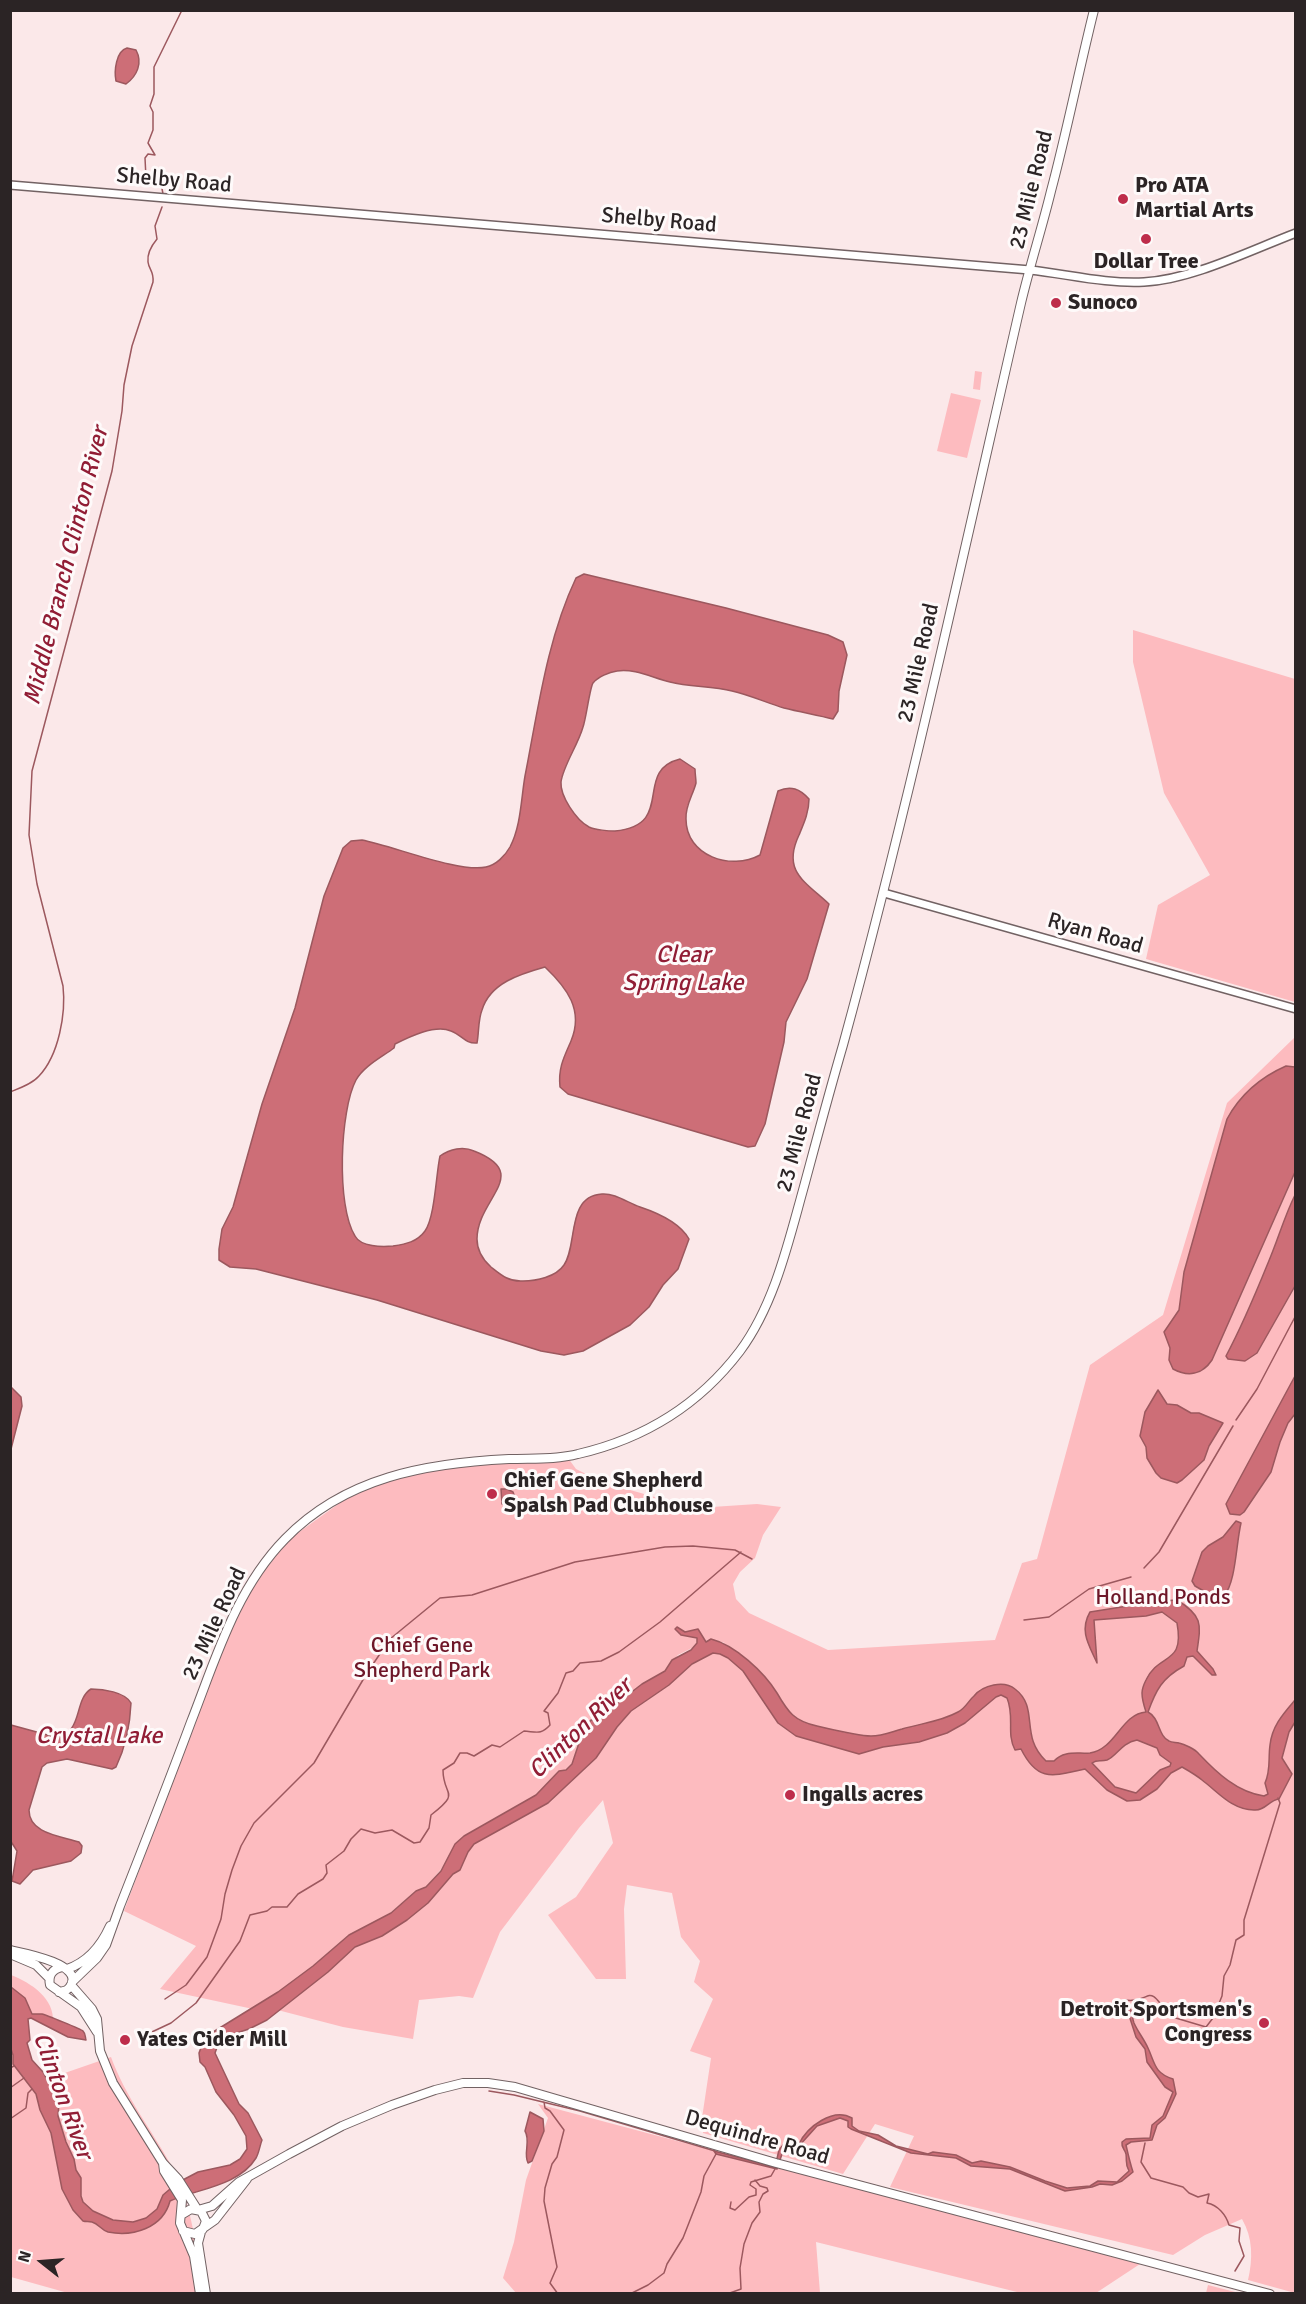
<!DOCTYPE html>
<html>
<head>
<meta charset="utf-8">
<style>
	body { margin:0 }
	#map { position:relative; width:1306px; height:2304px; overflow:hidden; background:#fbe8e9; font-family:Signika,sans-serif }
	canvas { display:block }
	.frame { position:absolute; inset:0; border:12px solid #2b2425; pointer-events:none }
	.north { position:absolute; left:12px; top:2232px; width:60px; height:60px; -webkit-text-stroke:4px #fefafa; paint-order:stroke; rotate:287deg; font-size:16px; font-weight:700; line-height:24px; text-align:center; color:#2b2425 }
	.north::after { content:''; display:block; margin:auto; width:21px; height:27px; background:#2b2425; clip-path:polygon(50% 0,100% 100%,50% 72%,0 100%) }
</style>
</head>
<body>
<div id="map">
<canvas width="1306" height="2304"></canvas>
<div class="frame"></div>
<div class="north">N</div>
</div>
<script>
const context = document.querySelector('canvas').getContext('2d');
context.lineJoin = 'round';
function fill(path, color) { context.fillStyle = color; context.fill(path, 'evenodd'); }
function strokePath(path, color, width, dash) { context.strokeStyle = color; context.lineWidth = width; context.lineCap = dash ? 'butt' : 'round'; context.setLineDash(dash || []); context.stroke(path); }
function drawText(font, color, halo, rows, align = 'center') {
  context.font = font + ' Signika,sans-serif'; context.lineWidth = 6; context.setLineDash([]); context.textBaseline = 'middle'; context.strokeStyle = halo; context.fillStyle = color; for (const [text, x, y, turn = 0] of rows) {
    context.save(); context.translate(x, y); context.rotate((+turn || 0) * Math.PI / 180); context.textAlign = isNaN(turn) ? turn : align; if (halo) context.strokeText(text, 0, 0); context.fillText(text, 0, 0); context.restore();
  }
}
fill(new Path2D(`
	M 975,371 L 982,372 L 980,390 L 973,389 Z
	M 951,393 L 981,400 L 967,458 L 937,451 Z
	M 1133,630 L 1295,679 L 1295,1002 L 1146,959 L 1158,905 L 1210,875 L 1164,793 L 1133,662 Z
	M 1295,1037 L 1295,2293 L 1248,2280 C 1253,2259 1253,2238 1242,2219 L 1205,2235 L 1173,2255 L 890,2187 L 914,2136 L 875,2124 L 843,2174 L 703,2133 L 702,2118 L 711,2058 L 690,2051 L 713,1999 L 694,1982 L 700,1961 L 681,1937 L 672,1893 L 627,1885 L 624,1909 L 626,1979 L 596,1979 L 548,1915 L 576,1897 L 613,1843 L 603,1800 L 579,1828 L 500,1932 L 473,1998 L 459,1996 L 419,2000 L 413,2039 L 343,2027 L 266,2007 L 443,1878 L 464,1848 L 569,1777 L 618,1711 L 692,1657 L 725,1643 L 710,1639 L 678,1655 L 665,1671 L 643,1684 L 606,1712 L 599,1721 L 591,1720 L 584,1727 L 572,1764 L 566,1770 L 559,1771 L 536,1795 L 465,1835 L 456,1844 L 448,1861 L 426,1887 L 416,1891 L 390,1913 L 345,1938 L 300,1977 L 253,2009 L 160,1989 L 196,1946 L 124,1911 L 229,1629 L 253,1586 L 282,1548 L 295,1535 L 348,1497 L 385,1480 L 445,1465 L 568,1458 L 576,1469 L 602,1482 L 676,1503 L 712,1507 L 757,1504 L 781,1507 L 763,1535 L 755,1558 L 740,1572 L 733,1584 L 736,1599 L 749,1613 L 828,1650 L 995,1640 L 1022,1563 L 1037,1559 L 1090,1365 L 1163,1315 L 1227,1103 Z
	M 11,1975 C 31,1983 55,1998 53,2023 L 26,2012 L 11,2024 Z
	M 10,2043 L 33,2084 L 111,2057 C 125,2096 151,2129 171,2165 C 191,2201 195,2241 202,2281 L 201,2293 L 68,2293 L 11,2277 Z
	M 538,2104 L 1140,2264 L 1096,2293 L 1021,2293 L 816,2242 L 820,2293 L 516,2293 L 503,2278 L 514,2242 L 526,2180 L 548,2118 Z
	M 1208,2285 L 1239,2293 L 1206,2293 Z`), '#fdbbbf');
const water = new Path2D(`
	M 127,48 L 136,50 C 143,63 137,76 126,84 L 116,81 C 114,71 116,51 127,48 Z
	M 584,574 L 726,608 L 828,635 L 843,642 L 847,655 L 839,691 L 838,711 L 833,719 C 817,715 800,712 784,708 C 767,703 750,695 732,691 C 711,686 690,687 670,682 C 653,678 634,668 617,671 C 609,672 598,677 593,683 C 590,687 586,719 583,727 C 578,745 563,766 561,782 C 560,796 576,820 589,827 C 595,830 609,831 615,831 C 677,825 632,771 680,759 L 695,769 C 695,773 696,779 696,783 C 693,795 685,806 686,819 C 686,856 731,871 760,855 L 778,791 C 791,785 800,789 809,799 C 809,812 804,823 799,835 C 782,871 804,881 829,904 L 807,979 L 786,1022 L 784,1042 L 765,1124 L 755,1146 L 748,1147 L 568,1094 L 560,1087 C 558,1068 564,1057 571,1041 C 584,1010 567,988 545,967 C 520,974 490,983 482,1010 C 478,1020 479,1033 477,1043 C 465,1044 462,1035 451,1031 C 435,1024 409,1037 395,1044 L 394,1048 C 382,1057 364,1066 356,1080 C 340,1110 336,1206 355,1236 C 361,1247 382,1247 393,1246 C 406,1244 417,1242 425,1231 C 435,1217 436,1174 440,1156 C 450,1149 463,1146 474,1151 C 533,1174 477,1198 477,1239 C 477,1251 482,1259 491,1267 C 501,1275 509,1282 523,1281 C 536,1281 556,1277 564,1265 C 578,1245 566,1196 602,1194 C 615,1193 628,1203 640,1207 C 658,1213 680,1223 689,1239 L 678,1269 L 663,1285 L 649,1307 L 630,1325 L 583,1351 L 564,1355 L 541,1351 L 377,1300 L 256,1269 L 230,1267 L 219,1260 L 219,1249 L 222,1229 L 233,1207 L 262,1104 L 295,1008 L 324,896 L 343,848 L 351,841 L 362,840 C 393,846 460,873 486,867 C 496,865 505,856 510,847 C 521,826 521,799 525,776 C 538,710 547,639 576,578 Z
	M 1286,1066 L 1295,1067 L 1295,1172 L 1212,1360 C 1202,1375 1188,1377 1173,1369 L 1169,1360 L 1170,1348 L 1164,1332 L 1179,1310 L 1184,1272 L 1227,1119 C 1240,1095 1261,1077 1286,1066 Z
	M 1295,1195 L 1295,1286 L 1257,1353 L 1245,1361 L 1228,1359 L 1226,1356 C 1242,1326 1255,1295 1268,1263 C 1278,1240 1284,1217 1295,1195 Z
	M 1295,1376 L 1295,1414 L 1288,1423 L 1280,1442 L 1271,1472 L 1244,1512 L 1240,1515 L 1230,1514 L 1226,1504 Z
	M 11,1387 L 21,1397 L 22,1406 L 11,1449 Z
	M 1158,1390 L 1167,1404 L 1177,1405 L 1191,1413 L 1199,1413 L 1223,1423 L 1209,1446 L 1204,1460 L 1182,1480 L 1177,1483 L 1161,1478 L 1156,1473 L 1147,1458 L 1146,1447 L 1140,1436 L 1145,1412 Z
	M 501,1489 L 507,1489 L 513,1492 L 517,1503 L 502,1504 Z
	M 1236,1521 L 1241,1523 C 1236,1544 1236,1582 1224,1596 L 1216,1598 L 1195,1586 L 1192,1581 L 1202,1552 L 1208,1546 L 1223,1537 Z
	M 1177,1600 C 1203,1616 1201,1624 1197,1651 L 1213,1669 L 1216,1675 L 1212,1675 L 1193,1656 L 1187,1657 L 1184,1666 C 1162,1678 1156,1690 1148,1712 C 1160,1718 1158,1736 1169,1741 C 1172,1743 1176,1742 1179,1743 C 1184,1744 1195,1749 1199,1754 C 1217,1773 1237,1792 1264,1796 L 1268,1794 L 1265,1783 C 1271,1770 1268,1759 1270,1745 C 1272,1726 1283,1714 1295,1700 L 1295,1722 L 1289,1732 L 1282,1758 L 1292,1774 L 1279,1799 C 1269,1800 1265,1811 1254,1810 C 1232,1810 1218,1792 1202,1780 C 1196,1775 1189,1771 1182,1767 L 1171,1773 L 1157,1789 L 1140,1800 L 1127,1801 L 1107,1790 L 1085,1769 C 1053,1776 1038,1783 1021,1749 L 1015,1750 C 1006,1733 1015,1717 1007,1698 L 1001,1695 L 996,1697 L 965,1723 L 947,1733 L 919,1742 L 883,1747 L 859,1754 L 796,1736 L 778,1723 L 743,1671 L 728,1658 L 720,1654 L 713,1653 L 692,1664 L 669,1685 L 631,1711 L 617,1727 L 596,1758 L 548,1803 L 474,1844 L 468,1852 L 460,1870 L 453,1874 L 428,1903 L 407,1920 L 382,1936 L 355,1947 L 328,1972 L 267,2020 L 249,2029 L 230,2035 L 219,2042 L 215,2053 L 239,2104 L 248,2113 L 262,2140 C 260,2145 259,2153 256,2158 C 239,2186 197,2189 170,2201 C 163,2228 133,2237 108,2232 C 101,2230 99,2224 92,2222 C 89,2221 86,2222 83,2221 L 73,2210 L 62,2189 L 51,2133 L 40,2110 L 36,2094 L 13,2064 L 13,2055 L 11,2049 L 11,1987 L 25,1998 L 32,2014 C 34,2014 40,2014 42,2014 C 46,2015 81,2029 83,2031 C 86,2034 85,2037 86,2040 L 68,2037 L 31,2018 L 28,2019 L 30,2040 L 27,2043 L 32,2060 L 43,2072 L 59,2103 L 58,2116 L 66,2142 L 74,2159 L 76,2170 L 81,2178 L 81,2196 L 83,2202 L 93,2211 L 113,2220 L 133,2222 L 146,2218 L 157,2209 L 163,2195 L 177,2183 L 198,2172 L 230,2165 L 240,2159 L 247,2149 L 246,2136 L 234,2115 L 216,2092 L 205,2067 L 200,2062 L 199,2053 L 205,2037 L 278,1992 L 313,1966 L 349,1935 L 391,1913 L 416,1891 L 426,1887 L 441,1871 L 455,1844 L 464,1836 L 536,1795 L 559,1771 L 566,1770 L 572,1764 L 584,1728 L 591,1720 L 599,1721 L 616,1704 L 642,1684 L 665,1671 L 672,1660 L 691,1650 L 697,1643 L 697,1638 L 681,1635 L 675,1629 L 677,1627 L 685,1632 L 698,1629 L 706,1642 L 711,1639 C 735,1645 764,1672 777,1693 C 788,1712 794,1721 817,1726 C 830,1729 858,1736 871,1736 C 882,1736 891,1732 902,1729 C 922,1723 940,1722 958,1712 C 966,1708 968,1701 974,1696 C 983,1685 1004,1680 1015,1689 C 1040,1708 1019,1736 1046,1761 L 1054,1761 C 1064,1750 1077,1754 1090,1753 C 1116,1749 1121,1714 1146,1712 C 1144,1706 1142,1699 1142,1693 C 1142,1689 1144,1684 1146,1680 C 1159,1652 1185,1666 1177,1623 L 1162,1612 L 1146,1616 L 1094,1620 L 1097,1663 C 1089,1645 1079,1631 1090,1612 L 1159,1601 ZM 1137,1740 L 1157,1748 L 1160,1755 L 1171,1763 L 1170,1766 L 1160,1770 L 1136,1793 L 1115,1787 L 1092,1763 C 1098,1759 1100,1762 1107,1760 C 1117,1756 1121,1743 1137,1740 Z
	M 91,1689 C 103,1689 125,1692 131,1703 C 130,1727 126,1746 116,1767 L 112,1769 L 67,1759 L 47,1763 L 42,1767 L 29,1810 C 29,1834 61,1836 79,1842 L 82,1846 L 81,1853 L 71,1861 L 33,1870 L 20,1884 L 12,1881 L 17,1851 L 10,1840 L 11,1725 L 55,1737 C 84,1734 73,1700 91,1689 Z
	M 1125,2003 C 1133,2008 1131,2015 1134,2023 C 1138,2032 1144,2039 1148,2048 C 1155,2063 1154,2073 1173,2079 L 1176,2094 L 1165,2118 L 1157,2125 L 1152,2140 L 1131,2142 L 1126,2145 C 1128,2154 1130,2163 1133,2172 L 1122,2181 L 1112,2185 L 1100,2184 L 1092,2187 L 1065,2191 L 1010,2169 L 971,2166 L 956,2158 L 911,2153 L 851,2129 L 848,2127 L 848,2121 L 840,2118 L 817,2126 L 799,2146 L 784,2148 L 777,2169 L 716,2154 L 714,2151 L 775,2167 L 779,2150 L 783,2145 L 799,2144 C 807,2127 833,2107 852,2118 L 852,2126 L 859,2131 L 878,2135 L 896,2146 L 928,2154 L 933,2152 L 956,2155 L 972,2163 L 981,2161 L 1010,2167 L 1045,2181 L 1067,2188 L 1090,2186 L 1098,2181 L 1117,2182 L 1129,2171 C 1125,2164 1127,2162 1126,2154 C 1125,2149 1121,2148 1122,2142 L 1126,2139 L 1150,2138 L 1152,2125 L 1163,2116 L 1173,2092 L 1165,2087 L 1147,2062 L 1145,2049 L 1136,2037 Z
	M 530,2112 L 543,2119 L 544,2131 L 532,2161 L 528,2163 C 523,2153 531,2141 525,2131 Z`);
fill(water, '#cd6e77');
strokePath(water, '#9c585e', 1.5);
strokePath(new Path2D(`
	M 163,194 L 160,178 L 154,176 L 146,178 L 145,158 L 148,154 L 155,155 L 148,143 L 153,130 L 153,112 L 150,106 L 154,94 L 154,67 L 182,10
	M 10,1092 C 20,1088 32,1084 39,1076 C 59,1055 66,1013 63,986 L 37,884 L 29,835 L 32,771 L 112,471 L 122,411 L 124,385 L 132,346 L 153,282 C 154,271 149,270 148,262 C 147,254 152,245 157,239 L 155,226 L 162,207
	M 1236,1420 L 1257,1389 L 1296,1315
	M 1144,1568 L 1159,1552 L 1233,1426
	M 1024,1620 L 1049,1617 L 1089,1589 L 1131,1577
	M 165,1999 L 186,1985 L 207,1957 L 221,1919 L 225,1894 L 232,1870 L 241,1846 L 254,1823 L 314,1763 L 367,1673 L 390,1639 L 440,1598 L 472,1595 L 575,1562 L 665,1547 L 693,1546 L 735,1550 L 752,1559
	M 1125,2003 L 1125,2000 C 1153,2004 1145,1979 1169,2016 L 1206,2027 L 1213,2018 L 1222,1996 L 1224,1976 L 1230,1965 L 1236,1940 L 1244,1935 L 1244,1920 L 1280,1803 L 1278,1798
	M 139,2038 L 171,2023 L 196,2003 L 240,1941 L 250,1915 L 267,1911 L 272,1907 L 287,1907 L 298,1894 L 323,1879 L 327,1873 L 326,1865 L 344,1851 L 351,1839 L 361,1829 L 375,1833 L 392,1830 L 414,1843 L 420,1842 L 429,1828 L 431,1815 C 462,1791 443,1797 443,1770 L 454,1763 L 460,1753 L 467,1753 L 474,1756 L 492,1745 L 500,1747 L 524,1731 C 537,1732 541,1735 550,1725 L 548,1713 L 544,1711 L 558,1693 L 566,1673 L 573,1671 L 580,1663 L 601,1661 L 619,1652 L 660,1622 L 741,1552
	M 10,2068 L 14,2066
	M 10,2088 L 24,2078
	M 489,2091 L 514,2095 L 580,2111 L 715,2151
	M 544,2102 L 545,2108 L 550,2111 L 564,2130 L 557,2157 L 552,2164 L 545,2188 L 544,2201 L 557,2267 L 550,2283 L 558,2294
	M 10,2119 L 26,2108 L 28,2093 L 32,2089
	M 1145,2143 L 1141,2162 L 1151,2178 L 1183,2187 L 1189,2193 L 1198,2197 L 1209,2194 L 1207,2203 C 1218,2205 1226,2215 1229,2225 L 1240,2228 L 1239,2241 L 1244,2256 L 1235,2271
	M 731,2202 L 730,2208 L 735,2210 L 749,2197 L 756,2195 L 756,2189 L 750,2185 L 751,2182 L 771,2176 L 775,2169
	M 630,2294 L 648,2285 L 664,2273 L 667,2264 L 683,2238 L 701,2192 L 704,2176 L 716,2154
	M 727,2294 L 741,2289 L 740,2268 L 744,2244 L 752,2223 L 760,2212 L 759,2202 L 763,2194 L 768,2191 L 767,2188 L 760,2186 L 755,2180`), '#9c585e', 1.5);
const tertiary = new Path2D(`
	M 10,185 L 1030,270 C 1067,274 1106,284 1144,282 C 1191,280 1251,250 1296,233
	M 884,893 L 1296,1009`);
const secondary = new Path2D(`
	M 10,1950 C 24,1953 83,1964 71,1985 C 68,1991 64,1991 59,1992
	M 10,1954 L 36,1965 L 49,1978
	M 62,1967 C 52,1969 48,1976 50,1985 L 81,2007 L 97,2032
	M 67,1969 C 88,1962 101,1946 110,1926
	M 72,1982 L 97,1958 L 106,1945 L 120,1906 C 144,1845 168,1784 191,1722 C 216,1658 236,1589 285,1539 C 345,1477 427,1463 509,1459 C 532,1458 555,1460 578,1454 C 643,1439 699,1405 740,1351 C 774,1305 788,1244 803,1190 C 816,1142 829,1093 843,1045 C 910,800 964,551 1021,303 C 1030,265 1042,228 1051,191 C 1067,131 1079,70 1094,10
	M 71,1985 L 92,2009 L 97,2019 L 100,2051 L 113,2083 L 163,2163 L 178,2179 L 197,2209
	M 163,2163 L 164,2171 L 182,2200 L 180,2223 L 194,2256 L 200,2294
	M 198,2210 L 212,2206 L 239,2182 L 289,2154 L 342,2126 L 392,2105 L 435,2090 L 463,2083 L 488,2083 L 515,2087 L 776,2163 L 1270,2294
	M 181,2215 L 191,2209 L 201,2211 L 206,2221 L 203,2229
	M 183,2231 L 195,2234 L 215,2220 L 247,2179
	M 201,2232 L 198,2243 L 206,2294`);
strokePath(tertiary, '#726263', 10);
strokePath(secondary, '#726263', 10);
strokePath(tertiary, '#fff', 7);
strokePath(secondary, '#fff', 8);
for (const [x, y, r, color] of [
	[1123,199,6,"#be2d4b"],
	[1146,239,6,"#be2d4b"],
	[1056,303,6,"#be2d4b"],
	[492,1494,6,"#be2d4b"],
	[790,1795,6,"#be2d4b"],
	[1264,2023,6,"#be2d4b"],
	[125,2040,6,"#be2d4b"]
]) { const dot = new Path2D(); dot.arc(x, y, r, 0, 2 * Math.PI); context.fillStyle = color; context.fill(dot); strokePath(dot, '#fefafa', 2); }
drawText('22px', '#2b2425', '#fefafa', [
	["Shelby Road",174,181,5],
	["23 Mile Road",1032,190,-76],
	["Shelby Road",659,221,5],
	["23 Mile Road",919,663,-77],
	["Ryan Road",1095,934,16],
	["23 Mile Road",800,1133,-75],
	["23 Mile Road",215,1624,-65],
	["Dequindre Road",757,2138,16]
]);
drawText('bold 22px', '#2b2425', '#fefafa', [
	["Pro ATA",1135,186],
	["Martial Arts",1135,211],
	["Dollar Tree",1146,262,"center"],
	["Sunoco",1068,303],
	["Chief Gene Shepherd",504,1481],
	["Spalsh Pad Clubhouse",504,1506],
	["Ingalls acres",802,1795],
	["Detroit Sportsmen's",1252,2010,"right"],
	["Congress",1252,2035,"right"],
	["Yates Cider Mill",137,2040]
], 'left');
drawText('22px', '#6e1628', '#fefafa', [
	["Holland Ponds",1163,1598],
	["Chief Gene",422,1646],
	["Shepherd Park",422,1671]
]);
drawText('italic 24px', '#911d35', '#fefafa', [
	["Middle Branch Clinton River",67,566,-76],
	["Clear",683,956],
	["Spring Lake",683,984],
	["Clinton River",581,1729,-44],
	["Crystal Lake",99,1737],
	["Clinton River",62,2096,70]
]);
</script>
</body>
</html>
